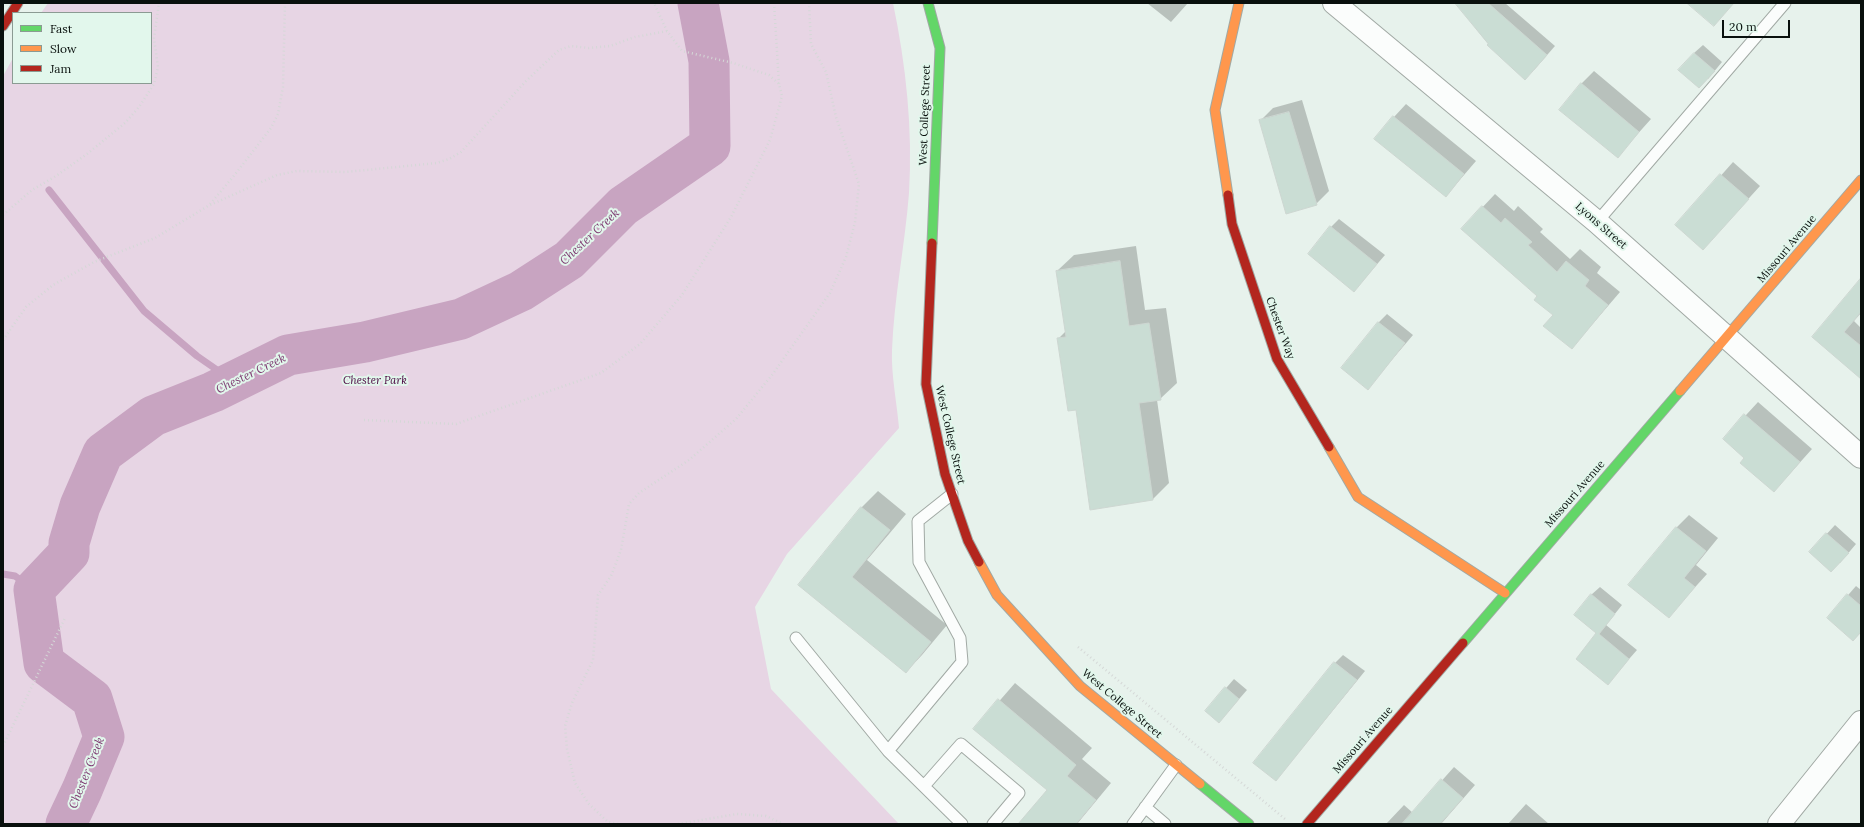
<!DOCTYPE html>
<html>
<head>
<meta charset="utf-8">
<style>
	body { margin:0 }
	#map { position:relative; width:1864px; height:827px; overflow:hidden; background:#e7f2ec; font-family:Lora,serif }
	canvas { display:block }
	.frame { position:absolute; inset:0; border:4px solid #09100d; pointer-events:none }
	.legend { position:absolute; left:12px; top:12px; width:140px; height:72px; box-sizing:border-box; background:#e2f7ec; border:1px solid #8b9b93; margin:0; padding:5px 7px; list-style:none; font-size:12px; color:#09100d }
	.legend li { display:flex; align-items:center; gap:8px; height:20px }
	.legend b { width:20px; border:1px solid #8b9b93 }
	.scale { position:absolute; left:1722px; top:20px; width:68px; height:18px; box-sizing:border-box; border:2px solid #09100d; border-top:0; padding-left:5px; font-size:12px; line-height:14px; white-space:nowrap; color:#09100d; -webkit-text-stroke:3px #e2f7ec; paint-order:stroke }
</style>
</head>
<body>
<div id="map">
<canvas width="1864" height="827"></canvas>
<div class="frame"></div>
<ul class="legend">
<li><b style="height:5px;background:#63d668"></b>Fast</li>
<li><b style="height:5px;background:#ff974d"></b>Slow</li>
<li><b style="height:5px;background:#b3261e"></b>Jam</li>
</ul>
<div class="scale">20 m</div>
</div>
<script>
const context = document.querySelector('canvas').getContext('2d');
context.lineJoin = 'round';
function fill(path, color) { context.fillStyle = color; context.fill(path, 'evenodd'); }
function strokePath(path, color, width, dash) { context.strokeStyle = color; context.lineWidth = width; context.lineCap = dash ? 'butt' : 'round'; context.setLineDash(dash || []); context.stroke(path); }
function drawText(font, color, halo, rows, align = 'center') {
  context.font = font + ' Lora,serif'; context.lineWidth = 4; context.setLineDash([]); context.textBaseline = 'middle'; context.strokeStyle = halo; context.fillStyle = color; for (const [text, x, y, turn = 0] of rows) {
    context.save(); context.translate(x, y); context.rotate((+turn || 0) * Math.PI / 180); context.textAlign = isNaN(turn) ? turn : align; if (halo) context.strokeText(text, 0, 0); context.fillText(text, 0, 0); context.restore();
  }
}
fill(new Path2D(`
	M 48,3 L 893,3 C 906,65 913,130 909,193 C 905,245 894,297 892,350 C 891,375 897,403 899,428 L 787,554 L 755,607 L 771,689 L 899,824 L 3,824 L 3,76 L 13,58 L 13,83 L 151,83 L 151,13 L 41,13 Z`), '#e7d5e4');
fill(new Path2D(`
	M 1147,3 L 1188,3 L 1171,22 Z
	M 1456,3 L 1505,3 L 1555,46 L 1534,70 L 1489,44 Z
	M 1703,45 L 1722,62 L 1708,79 L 1694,53 Z
	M 1594,71 L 1651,119 L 1617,157 L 1581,84 Z
	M 1302,100 L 1329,191 L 1316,204 L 1260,121 L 1273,108 Z
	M 1406,104 L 1476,161 L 1446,196 L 1394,117 Z
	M 1733,162 L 1760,186 L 1703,249 L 1677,225 Z
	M 1495,194 L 1514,211 L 1518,206 L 1543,229 L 1540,232 L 1570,259 L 1580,249 L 1601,267 L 1597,273 L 1620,292 L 1572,348 L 1554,314 L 1539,296 L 1463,228 Z
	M 1339,219 L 1385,255 L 1354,291 L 1331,227 Z
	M 1136,246 L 1145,310 L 1166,308 L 1177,383 L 1160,399 L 1157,400 L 1169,483 L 1153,499 L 1091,508 L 1077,408 L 1058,339 L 1066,331 L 1057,271 L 1074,255 Z
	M 1861,281 L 1861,313 L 1854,321 L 1861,328 L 1861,378 L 1813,337 Z
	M 1387,314 L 1413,335 L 1368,388 L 1378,323 Z
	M 1758,402 L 1812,449 L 1786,478 L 1746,457 L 1724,439 Z
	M 878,491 L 906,514 L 867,560 L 947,625 L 922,655 L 906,672 L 799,585 L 862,507 Z
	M 1689,515 L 1718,538 L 1696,565 L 1707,574 L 1669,616 L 1630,585 L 1677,527 Z
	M 1835,525 L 1856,544 L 1840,563 L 1810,552 Z
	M 1856,586 L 1861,590 L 1861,632 L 1853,640 L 1828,618 Z
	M 1600,587 L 1622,605 L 1606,625 L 1637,650 L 1608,683 L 1591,595 Z
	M 1343,655 L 1365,671 L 1276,780 L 1335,663 Z
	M 1234,679 L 1247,690 L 1219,722 L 1206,711 Z
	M 1015,683 L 1092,748 L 1082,759 L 1111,783 L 1077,824 L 1020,824 L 1048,790 L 975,729 Z
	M 1454,767 L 1475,785 L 1441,824 L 1386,824 L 1404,805 L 1413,813 Z
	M 1526,804 L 1549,824 L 1508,824 Z`), '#0003');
strokePath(new Path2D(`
	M 49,190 L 144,311 L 197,356 L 233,381
	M 3,574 L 15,576 L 34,590`), '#c8a4c1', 7);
strokePath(new Path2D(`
	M 66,824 L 82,790 L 104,737 L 92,699 L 44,663 L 34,590 L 69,553 L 69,543 L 80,506 L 103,453 L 153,416 L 213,392 L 288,355 L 365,342 L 461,319 L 521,291 L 569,260 L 623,206 L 710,146 L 709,61 L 698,3`), '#c8a4c1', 41);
const building = new Path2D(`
	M 1455,3 L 1488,3 L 1547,55 L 1525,80 L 1487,45 L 1488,44 Z
	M 1687,3 L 1734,3 L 1714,26 Z
	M 1694,53 L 1715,71 L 1699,88 L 1678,70 Z
	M 1581,83 L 1639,132 L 1618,158 L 1559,110 Z
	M 1289,112 L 1317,205 L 1286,214 L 1259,120 Z
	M 1393,116 L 1464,174 L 1446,197 L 1374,139 Z
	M 1720,174 L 1749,199 L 1703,250 L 1675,225 Z
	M 1482,206 L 1501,223 L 1505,218 L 1532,242 L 1528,245 L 1557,272 L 1566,261 L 1589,280 L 1585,286 L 1608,305 L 1572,349 L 1543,326 L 1553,315 L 1534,300 L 1537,296 L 1461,229 Z
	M 1330,226 L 1377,264 L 1354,292 L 1308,254 Z
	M 1120,261 L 1129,326 L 1149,323 L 1161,400 L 1139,403 L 1153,500 L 1090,510 L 1076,410 L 1068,411 L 1057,338 L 1066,337 L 1056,271 Z
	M 1861,278 L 1861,312 L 1844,332 L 1861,346 L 1861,379 L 1812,337 Z
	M 1378,322 L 1405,343 L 1368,390 L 1341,368 Z
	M 1744,414 L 1800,462 L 1774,492 L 1740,463 L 1744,458 L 1723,439 Z
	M 861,507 L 890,530 L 852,577 L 931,642 L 906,673 L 798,585 Z
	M 1676,527 L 1706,551 L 1684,578 L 1695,587 L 1669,618 L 1628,585 Z
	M 1826,533 L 1849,553 L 1831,572 L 1809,552 Z
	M 1591,594 L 1615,614 L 1599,634 L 1629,659 L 1608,685 L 1576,659 L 1596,633 L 1574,615 Z
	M 1847,594 L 1861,606 L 1861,632 L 1853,641 L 1827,618 Z
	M 1334,662 L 1357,680 L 1276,781 L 1253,763 Z
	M 1225,687 L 1239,699 L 1219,723 L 1205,711 Z
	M 998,699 L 1076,765 L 1067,776 L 1096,800 L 1076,824 L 1018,824 L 1047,790 L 973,729 Z
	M 1441,779 L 1463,798 L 1440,824 L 1402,824 Z`);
fill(building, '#caddd4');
strokePath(building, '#cdd6d1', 1);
const lane = new Path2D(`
	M 1597,222 L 1785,3
	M 952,494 L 918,521 L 919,562 L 960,638 L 962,662 L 888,751 L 962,824
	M 796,638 L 888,751
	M 924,786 L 961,744 L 1019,793 L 993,824
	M 1145,807 L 1165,824
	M 1133,824 L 1176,765`);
const street = new Path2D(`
	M 1334,3 L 1597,222 L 1861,457
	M 1779,824 L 1861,722`);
const fast = new Path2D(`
	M 928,3 L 940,48 L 932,243
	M 1463,643 L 1680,391
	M 1200,784 L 1249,824`);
const slow = new Path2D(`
	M 1228,195 L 1215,110 L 1239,3
	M 1680,391 L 1861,180
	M 1329,447 L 1358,497 L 1505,593
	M 979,562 L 997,595 L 1080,686 L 1200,784`);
const jam = new Path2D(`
	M 3,26 L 18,3
	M 1228,195 L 1232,224 L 1277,359 L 1329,447
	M 932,243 L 926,384 L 945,474 L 968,541 L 979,562
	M 1307,824 L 1463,643`);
strokePath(lane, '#a1a9a4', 13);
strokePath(street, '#a1a9a4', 24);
strokePath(fast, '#a1a9a4', 11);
strokePath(slow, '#a1a9a4', 11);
strokePath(jam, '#a1a9a4', 11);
strokePath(new Path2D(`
	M 774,3 L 779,84
	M 210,204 L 233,177 L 271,128 L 278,114 L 283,87 L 285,3
	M 3,215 L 32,190 L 56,176 L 87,154 L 125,123 L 139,107 L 154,84 L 158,67 L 154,38 L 159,3
	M 3,340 L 26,307 L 53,285 L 94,262 L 155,238 L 208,206 L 277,175 L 297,171 L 346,172 L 437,163 L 449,159 L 461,152 L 526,81 L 559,50 L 571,46 L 589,48 L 610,46 L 635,37 L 667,31
	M 364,420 L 456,424 L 601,373 L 640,344 L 682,295 L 731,217 L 770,140 L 782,96 L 779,84 L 769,75 L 733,63 L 682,51 L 667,31 L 654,3
	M 1078,647 L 1285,819
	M 3,746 L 65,618
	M 618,824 L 608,822 L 589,804 L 575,783 L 567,749 L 565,726 L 572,703 L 593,660 L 598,595 L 611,576 L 621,550 L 629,504 L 639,493 L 689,460 L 736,419 L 772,375 L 830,293 L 846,257 L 855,222 L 859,184 L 836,117 L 826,72 L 811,44 L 809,3
	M 678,824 L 737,814 L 766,816 L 783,824`), '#d5d8d7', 2.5, [1, 3]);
strokePath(lane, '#fbfdfc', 11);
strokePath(street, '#fbfdfc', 22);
strokePath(fast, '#63d668', 9);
strokePath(slow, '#ff974d', 9);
strokePath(jam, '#b3261e', 9);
drawText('11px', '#09100d', '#e2f7ec', [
	["West College Street",925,115,-88],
	["Lyons Street",1601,226,41],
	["Missouri Avenue",1787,249,-50],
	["Chester Way",1280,328,70],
	["West College Street",950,435,77],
	["Missouri Avenue",1575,494,-49],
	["West College Street",1122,704,40],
	["Missouri Avenue",1363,740,-49]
]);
drawText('italic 11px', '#4a0641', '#e2f7ec', [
	["Chester Park",375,381]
]);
drawText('italic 12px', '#7e3b72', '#e2f7ec', [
	["Chester Creek",590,237,-43],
	["Chester Creek",251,374,-26],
	["Chester Creek",87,773,-68]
]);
</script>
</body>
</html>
